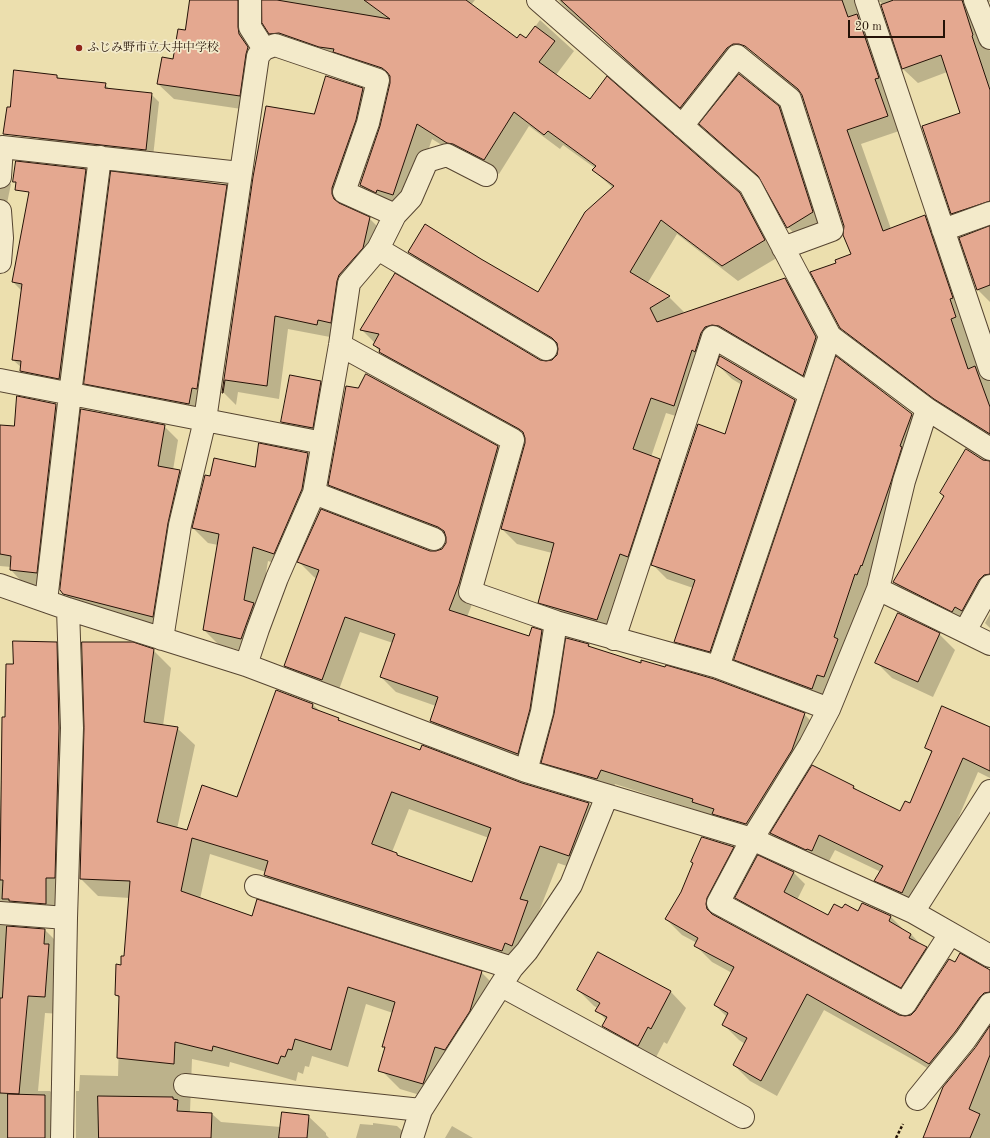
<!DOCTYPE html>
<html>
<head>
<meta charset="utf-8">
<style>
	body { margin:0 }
	#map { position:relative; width:990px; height:1138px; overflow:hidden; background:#ecdfae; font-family:"Old Standard TT",serif }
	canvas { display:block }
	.scale { position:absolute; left:848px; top:20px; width:97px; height:18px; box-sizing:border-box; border:2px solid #241207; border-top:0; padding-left:5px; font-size:12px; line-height:14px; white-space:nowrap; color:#241207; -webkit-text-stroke:3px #f3eaca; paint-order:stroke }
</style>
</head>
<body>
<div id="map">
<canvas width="990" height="1138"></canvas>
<div class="scale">20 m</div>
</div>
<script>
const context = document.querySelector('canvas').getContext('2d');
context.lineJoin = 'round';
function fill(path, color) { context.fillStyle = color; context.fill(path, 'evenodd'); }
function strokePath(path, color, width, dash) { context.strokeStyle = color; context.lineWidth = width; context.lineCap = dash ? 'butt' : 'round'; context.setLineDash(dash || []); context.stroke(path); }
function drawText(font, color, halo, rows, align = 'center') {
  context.font = font + ' "Old Standard TT","Noto Serif JP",serif'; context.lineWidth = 3.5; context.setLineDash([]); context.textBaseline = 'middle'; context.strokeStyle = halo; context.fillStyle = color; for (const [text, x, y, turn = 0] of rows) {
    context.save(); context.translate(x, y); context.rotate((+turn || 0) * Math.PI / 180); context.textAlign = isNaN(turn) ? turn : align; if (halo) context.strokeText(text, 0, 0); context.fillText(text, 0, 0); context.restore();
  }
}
fill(new Path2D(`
	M 190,0 L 475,0 L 471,5 L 517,40 L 526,39 L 540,20 L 574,51 L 556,75 L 590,100 L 739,194 L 755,209 L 780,256 L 738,281 L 677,234 L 647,284 L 669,297 L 684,312 L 681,314 L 785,279 L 800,294 L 831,353 L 819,390 L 720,343 L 689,420 L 666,413 L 651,457 L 659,460 L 675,475 L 613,635 L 555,618 L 539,602 L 552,553 L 517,544 L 502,529 L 526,439 L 395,367 L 380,352 L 374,345 L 375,343 L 362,330 L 546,362 L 553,361 L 558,356 L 559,348 L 424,267 L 409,252 L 480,259 L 539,293 L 613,188 L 593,170 L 595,168 L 563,145 L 560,149 L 529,126 L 499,174 L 469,159 L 463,158 L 432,139 L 408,210 L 376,200 L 361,185 L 381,126 L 391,81 L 350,67 L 285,49 L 270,33 L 264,3 L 259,4 L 255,111 L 174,99 L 158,84 L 174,60 L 186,31 Z
	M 558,0 L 694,0 L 756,60 L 743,64 L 697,123 L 631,65 L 592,28 L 591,30 L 572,14 Z
	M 742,0 L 990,0 L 990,2 L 985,2 L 977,19 L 990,51 L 990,219 L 966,227 L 952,213 L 961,113 L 947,72 L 918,83 L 903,69 L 881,2 L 877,2 L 902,130 L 861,144 L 891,229 L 925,216 L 939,230 L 990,382 L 990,438 L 950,413 L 855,342 L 841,327 L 837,264 L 852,255 L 845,226 L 803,95 L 778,75 L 763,60 Z
	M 57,76 L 61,80 L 105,84 L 110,90 L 151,94 L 159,102 L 153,157 L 46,146 L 38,138 Z
	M 363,89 L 376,102 L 345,201 L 344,207 L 369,218 L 382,231 L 352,288 L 343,335 L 330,332 L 330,337 L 288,329 L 279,399 L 238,392 L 236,405 L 223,392 L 254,177 L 315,116 Z
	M 779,107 L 795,123 L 828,228 L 803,243 L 788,227 L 761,179 L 716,140 L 701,124 Z
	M 85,170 L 97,181 L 71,390 L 33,383 L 21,371 L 22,368 L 13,360 L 22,291 L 13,282 L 30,193 L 29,192 Z
	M 0,173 L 11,184 L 6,208 L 0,215 Z
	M 226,186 L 238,198 L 201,416 L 97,395 L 85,383 Z
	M 990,227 L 990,302 L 977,289 Z
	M 718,365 L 795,401 L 809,415 L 724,665 L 689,656 L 675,642 L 693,588 L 667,579 L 653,565 L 725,435 L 742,385 L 732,379 Z
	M 320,382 L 336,398 L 328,443 L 298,437 L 282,422 Z
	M 56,405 L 69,418 L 50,586 L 24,584 L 11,570 L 11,567 L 0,566 L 0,453 L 15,427 Z
	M 912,414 L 924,426 L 869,586 L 867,585 L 846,648 L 824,700 L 747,671 L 735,659 Z
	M 164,426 L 178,440 L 173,470 L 180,471 L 194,485 L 166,630 L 78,607 L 64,593 Z
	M 260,444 L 308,454 L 323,469 L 289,568 L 268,561 L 260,610 L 256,654 L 219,645 L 204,630 L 218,545 L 208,543 L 193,528 L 210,477 L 256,469 Z
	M 498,447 L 513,462 L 474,599 L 467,617 L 530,637 L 542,631 L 557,647 L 533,769 L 447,736 L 431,721 L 436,706 L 396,692 L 381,677 L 393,643 L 360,632 L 337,695 L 301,681 L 285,666 L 317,579 L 314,577 L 299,562 L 429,552 L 436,552 L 442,550 L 447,543 L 447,539 L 345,500 L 329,485 Z
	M 983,460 L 990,462 L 990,600 L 976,625 L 908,596 L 894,582 Z
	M 990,614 L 990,628 L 985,623 Z
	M 939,634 L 955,650 L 933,697 L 892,678 L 876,662 Z
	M 567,639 L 589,645 L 591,648 L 641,664 L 804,714 L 819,729 L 761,838 L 708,817 L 702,812 L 615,784 L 612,794 L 557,777 L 542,762 L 555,714 Z
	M 56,643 L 77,663 L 80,756 L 26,753 L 14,665 Z
	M 153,650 L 171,668 L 163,726 L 177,728 L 195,745 L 177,829 L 188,832 L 237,798 L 276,691 L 313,705 L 321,712 L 338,719 L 343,723 L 421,752 L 589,804 L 606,821 L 587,873 L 558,863 L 538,914 L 544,920 L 530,963 L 283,893 L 265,875 L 266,872 L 210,854 L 200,899 L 252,917 L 481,972 L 499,990 L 487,1028 L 462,1067 L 452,1064 L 440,1101 L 400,1089 L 382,1071 L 386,1049 L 383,1046 L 393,1013 L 366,1004 L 348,1067 L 312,1056 L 309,1067 L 305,1066 L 303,1074 L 298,1072 L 296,1081 L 230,1062 L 229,1067 L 192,1059 L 190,1112 L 212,1114 L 221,1122 L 281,1127 L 308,1116 L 326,1133 L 326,1135 L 329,1138 L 76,1138 L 76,1091 L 79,1091 L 80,1075 L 118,1076 L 120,999 L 116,995 L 122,966 L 125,957 L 130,898 L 98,896 L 81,879 ZM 409,809 L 489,838 L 473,883 L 400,857 L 397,854 L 392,852 Z
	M 990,728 L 990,778 L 978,772 L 957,821 L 917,907 L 891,896 L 876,881 L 881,872 L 835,850 L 827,865 L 786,848 L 771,833 L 813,766 L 854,787 L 859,792 L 901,812 L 910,805 L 932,753 L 926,747 Z
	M 1,781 L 57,783 L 75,801 L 63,921 L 7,923 L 6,927 L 45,930 L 62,947 L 62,1014 L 45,1013 L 38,1091 L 50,1091 L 67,1108 L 67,1138 L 0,1138 L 0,845 Z
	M 733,847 L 749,863 L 723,913 L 721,920 L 899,1016 L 905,1017 L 911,1016 L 955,963 L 990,974 L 990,1000 L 946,1080 L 919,1063 L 824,1010 L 777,1096 L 750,1081 L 734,1065 L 745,1044 L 739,1040 L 723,1024 L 727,1017 L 715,1005 L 732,973 L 712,962 L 696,946 L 697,943 L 682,935 L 666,919 Z
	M 758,857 L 794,873 L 805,884 L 797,900 L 829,916 L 842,910 L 891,917 L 902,928 L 902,929 L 911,934 L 922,946 L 926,948 L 938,959 L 913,998 L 748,909 L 736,898 Z
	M 599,953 L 671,992 L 686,1008 L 667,1044 L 664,1042 L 654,1061 L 619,1042 L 603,1026 L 606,1020 L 597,1010 L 598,1008 L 594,1006 L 578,990 Z
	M 990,1028 L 990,1138 L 931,1138 L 976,1048 Z
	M 373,1123 L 397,1126 L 410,1138 L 356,1138 L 360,1124 L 373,1125 Z
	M 452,1126 L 473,1138 L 445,1138 Z`), '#0003');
const building = new Path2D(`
	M 190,0 L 238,0 L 238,27 L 239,34 L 248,47 L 246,54 L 240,96 L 157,84 L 162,57 L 173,59 L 178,29 L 185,30 Z
	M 262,0 L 277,0 L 390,19 L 364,0 L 466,0 L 517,38 L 520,34 L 526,38 L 535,26 L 555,41 L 539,62 L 590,99 L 607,76 L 740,193 L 765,240 L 722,266 L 661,220 L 630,272 L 670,296 L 650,308 L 657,322 L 785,278 L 816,337 L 803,376 L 719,326 L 712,325 L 705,327 L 701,333 L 695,352 L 692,350 L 674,406 L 651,398 L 633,449 L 660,459 L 628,557 L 620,554 L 597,620 L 538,603 L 554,543 L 501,529 L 525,443 L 525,438 L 523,432 L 519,429 L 379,352 L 380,349 L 373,345 L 379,334 L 360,330 L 395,273 L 540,360 L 546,361 L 552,360 L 557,355 L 558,349 L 557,343 L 552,338 L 408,252 L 425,224 L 481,259 L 538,292 L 585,212 L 614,186 L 592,170 L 596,166 L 548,131 L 544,135 L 514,112 L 484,160 L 453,144 L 447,143 L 417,124 L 393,195 L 377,190 L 376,193 L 360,185 L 380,126 L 390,83 L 390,76 L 387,72 L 382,68 L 333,52 L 334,49 L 319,47 L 279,33 L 269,34 L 262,23 Z
	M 561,0 L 842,0 L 848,17 L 857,14 L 879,78 L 875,79 L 888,116 L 847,130 L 883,231 L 925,215 L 953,298 L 950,299 L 956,317 L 951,319 L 968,369 L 975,366 L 990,407 L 990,434 L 934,399 L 840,328 L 810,272 L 836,263 L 835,260 L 851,254 L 843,235 L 844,226 L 802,95 L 798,89 L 745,46 L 739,44 L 733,44 L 727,48 L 680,108 L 614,49 Z
	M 894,0 L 962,0 L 973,35 L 972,36 L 990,90 L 990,201 L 951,214 L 922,126 L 960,113 L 941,55 L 902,69 L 881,5 Z
	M 14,70 L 57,75 L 57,78 L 106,83 L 105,88 L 152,93 L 146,150 L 3,134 L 7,107 L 10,107 Z
	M 739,74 L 779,106 L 813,212 L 787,228 L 758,176 L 699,124 Z
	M 326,76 L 363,88 L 356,120 L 332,188 L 332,194 L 334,199 L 339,203 L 370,217 L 363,248 L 339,275 L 337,281 L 331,323 L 318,320 L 317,325 L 275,316 L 267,386 L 225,380 L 223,393 L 222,393 L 253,177 L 266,106 L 314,114 Z
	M 16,161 L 86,169 L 59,379 L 20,371 L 21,361 L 12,360 L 22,284 L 12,282 L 29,192 L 15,190 L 16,182 L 13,182 Z
	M 111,171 L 227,185 L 197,389 L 192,388 L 189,404 L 84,384 Z
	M 990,226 L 990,285 L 977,290 L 959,238 Z
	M 720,356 L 795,400 L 710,652 L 674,642 L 695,580 L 651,565 L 698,424 L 725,434 L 742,381 L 717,365 Z
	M 836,356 L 912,414 L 900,446 L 902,447 L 891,482 L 862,566 L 861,565 L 857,575 L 855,574 L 834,637 L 838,639 L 824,677 L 817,675 L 812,689 L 734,660 Z
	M 366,374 L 498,446 L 459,584 L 449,610 L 529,636 L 532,627 L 542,630 L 530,709 L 518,754 L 430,721 L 438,697 L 380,677 L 395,634 L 345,617 L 322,680 L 284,666 L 319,570 L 297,562 L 321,509 L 430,551 L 436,551 L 442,549 L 446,543 L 446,537 L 444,531 L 438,527 L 328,485 L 346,386 L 358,388 Z
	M 290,375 L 321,381 L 313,428 L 281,422 Z
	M 17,396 L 56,404 L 37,573 L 10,570 L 11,556 L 0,554 L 0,425 L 14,426 Z
	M 81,409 L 165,425 L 158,466 L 180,470 L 168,523 L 153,617 L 63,594 L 60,590 Z
	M 259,443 L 308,453 L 302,489 L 274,554 L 253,547 L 244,600 L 254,603 L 241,639 L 203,630 L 219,534 L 192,528 L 205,475 L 210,476 L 214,458 L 255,467 Z
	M 966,449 L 983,460 L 990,461 L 990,574 L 984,575 L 979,580 L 962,611 L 955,607 L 952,612 L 893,582 L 944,496 L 940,493 Z
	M 898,613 L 940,633 L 918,682 L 875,663 Z
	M 566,638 L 589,644 L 588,646 L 641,663 L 641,660 L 665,667 L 666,665 L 714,679 L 805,713 L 792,750 L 746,824 L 712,814 L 714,809 L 692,802 L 693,799 L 601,770 L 597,779 L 541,763 L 554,714 Z
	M 13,641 L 57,642 L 59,728 L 55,878 L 46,878 L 46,904 L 9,901 L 9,899 L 2,899 L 3,880 L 0,880 L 2,717 L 5,717 L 6,664 L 13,664 Z
	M 82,642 L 133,642 L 154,649 L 144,722 L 178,727 L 157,822 L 187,830 L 202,785 L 237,797 L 276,690 L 313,704 L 312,708 L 339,718 L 338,720 L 420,750 L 422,745 L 522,783 L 589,803 L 569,856 L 540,846 L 520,899 L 528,901 L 512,946 L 505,943 L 502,951 L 264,875 L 268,861 L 192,838 L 181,891 L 252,916 L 257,899 L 482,971 L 470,1011 L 445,1050 L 435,1047 L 423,1084 L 378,1071 L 385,1047 L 382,1047 L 395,1002 L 348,987 L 331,1050 L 295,1039 L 292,1050 L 288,1049 L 285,1057 L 281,1056 L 278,1064 L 213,1046 L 212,1051 L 175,1042 L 174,1064 L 117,1058 L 119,996 L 115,995 L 116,964 L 121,965 L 121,956 L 124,956 L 130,881 L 80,879 L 84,728 ZM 392,792 L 491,828 L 472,882 L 397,855 L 397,853 L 372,844 Z
	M 942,706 L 990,727 L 990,771 L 963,758 L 942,806 L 902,893 L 874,881 L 883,866 L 819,835 L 812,851 L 807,849 L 806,850 L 770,833 L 812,765 L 854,786 L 853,788 L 900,811 L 905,801 L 910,803 L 932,751 L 925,748 Z
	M 702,837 L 734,847 L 707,898 L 706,904 L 707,909 L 712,914 L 899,1015 L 905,1016 L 911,1015 L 915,1011 L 949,959 L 955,962 L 960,953 L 990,970 L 990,992 L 984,993 L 980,997 L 955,1032 L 929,1064 L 902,1048 L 807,994 L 761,1081 L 733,1065 L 747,1038 L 722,1025 L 728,1013 L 714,1005 L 734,967 L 694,946 L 698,938 L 665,919 L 681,892 L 693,863 L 691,862 Z
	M 758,855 L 794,872 L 784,892 L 828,915 L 834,904 L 842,908 L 845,904 L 858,911 L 862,903 L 891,916 L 889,921 L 911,934 L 909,938 L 927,947 L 901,988 L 735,898 Z
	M 7,926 L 45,929 L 44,944 L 49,944 L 45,997 L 28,996 L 19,1094 L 0,1093 L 0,998 L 2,998 Z
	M 598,952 L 671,991 L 651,1029 L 648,1027 L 638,1046 L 602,1026 L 607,1017 L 595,1011 L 600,1003 L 577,990 Z
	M 990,1026 L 990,1055 L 969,1109 L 980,1114 L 970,1138 L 923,1138 L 943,1087 L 975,1048 Z
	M 8,1094 L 45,1095 L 45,1138 L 8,1138 Z
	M 98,1096 L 173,1097 L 173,1099 L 178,1100 L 177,1111 L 212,1113 L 211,1138 L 99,1138 Z
	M 282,1112 L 309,1115 L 307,1138 L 279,1138 Z`);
fill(building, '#e4a890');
strokePath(building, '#241207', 1);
const minor = new Path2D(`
	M 250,0 L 250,27 L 264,49
	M 538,0 L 750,185 L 830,336 L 927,409 L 990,449
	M 866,0 L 990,369
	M 975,0 L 990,38
	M 682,126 L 737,56 L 790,99 L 832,230 L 783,248
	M 0,177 L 2,147 L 240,173
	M 0,211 L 2,238 L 0,262
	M 943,230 L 990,213
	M 378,249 L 546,349
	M 340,345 L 513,440 L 470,592 L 556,622 L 718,667 L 829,709
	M 0,380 L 323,443
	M 927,409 L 904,481 L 878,589 L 829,709 L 810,745 L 752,839 L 718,903 L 905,1004 L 950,934
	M 314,493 L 434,539
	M 0,585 L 68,609 L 246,665 L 526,771 L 752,839 L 913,912 L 990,956
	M 878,589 L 990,644
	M 46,601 L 70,394 L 100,157
	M 965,631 L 990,586
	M 162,639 L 180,525 L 205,420 L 258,56 L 264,49 L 275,45 L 378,80 L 368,123 L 344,192 L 395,215
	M 614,639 L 713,337 L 810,394
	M 246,665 L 258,629 L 277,578 L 314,493 L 340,345 L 349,283 L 378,249 L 395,215 L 411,198 L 427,161 L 447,155 L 486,175
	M 718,667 L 830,336
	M 526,771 L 542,712 L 556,622
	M 256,886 L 512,968
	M 913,912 L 990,791
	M 0,913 L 66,918
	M 502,986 L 743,1117
	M 185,1085 L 421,1110
	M 917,1099 L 965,1040 L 990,1004
	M 62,1138 L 66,918 L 72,728 L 68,609
	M 412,1138 L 421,1110 L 512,968 L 527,951 L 571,885 L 607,796`);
strokePath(minor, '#564531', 24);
strokePath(new Path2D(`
	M 896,1138 L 903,1124`), '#241207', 2.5, [3, 2]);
strokePath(minor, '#f3eaca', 22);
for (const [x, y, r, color] of [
	[79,48,4,"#8f2418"]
]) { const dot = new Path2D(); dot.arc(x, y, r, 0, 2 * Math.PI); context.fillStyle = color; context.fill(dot); strokePath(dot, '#f3eaca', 1.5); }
drawText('12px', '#241207', '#f3eaca', [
	["ふじみ野市立大井中学校",87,48]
], 'left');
</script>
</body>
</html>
